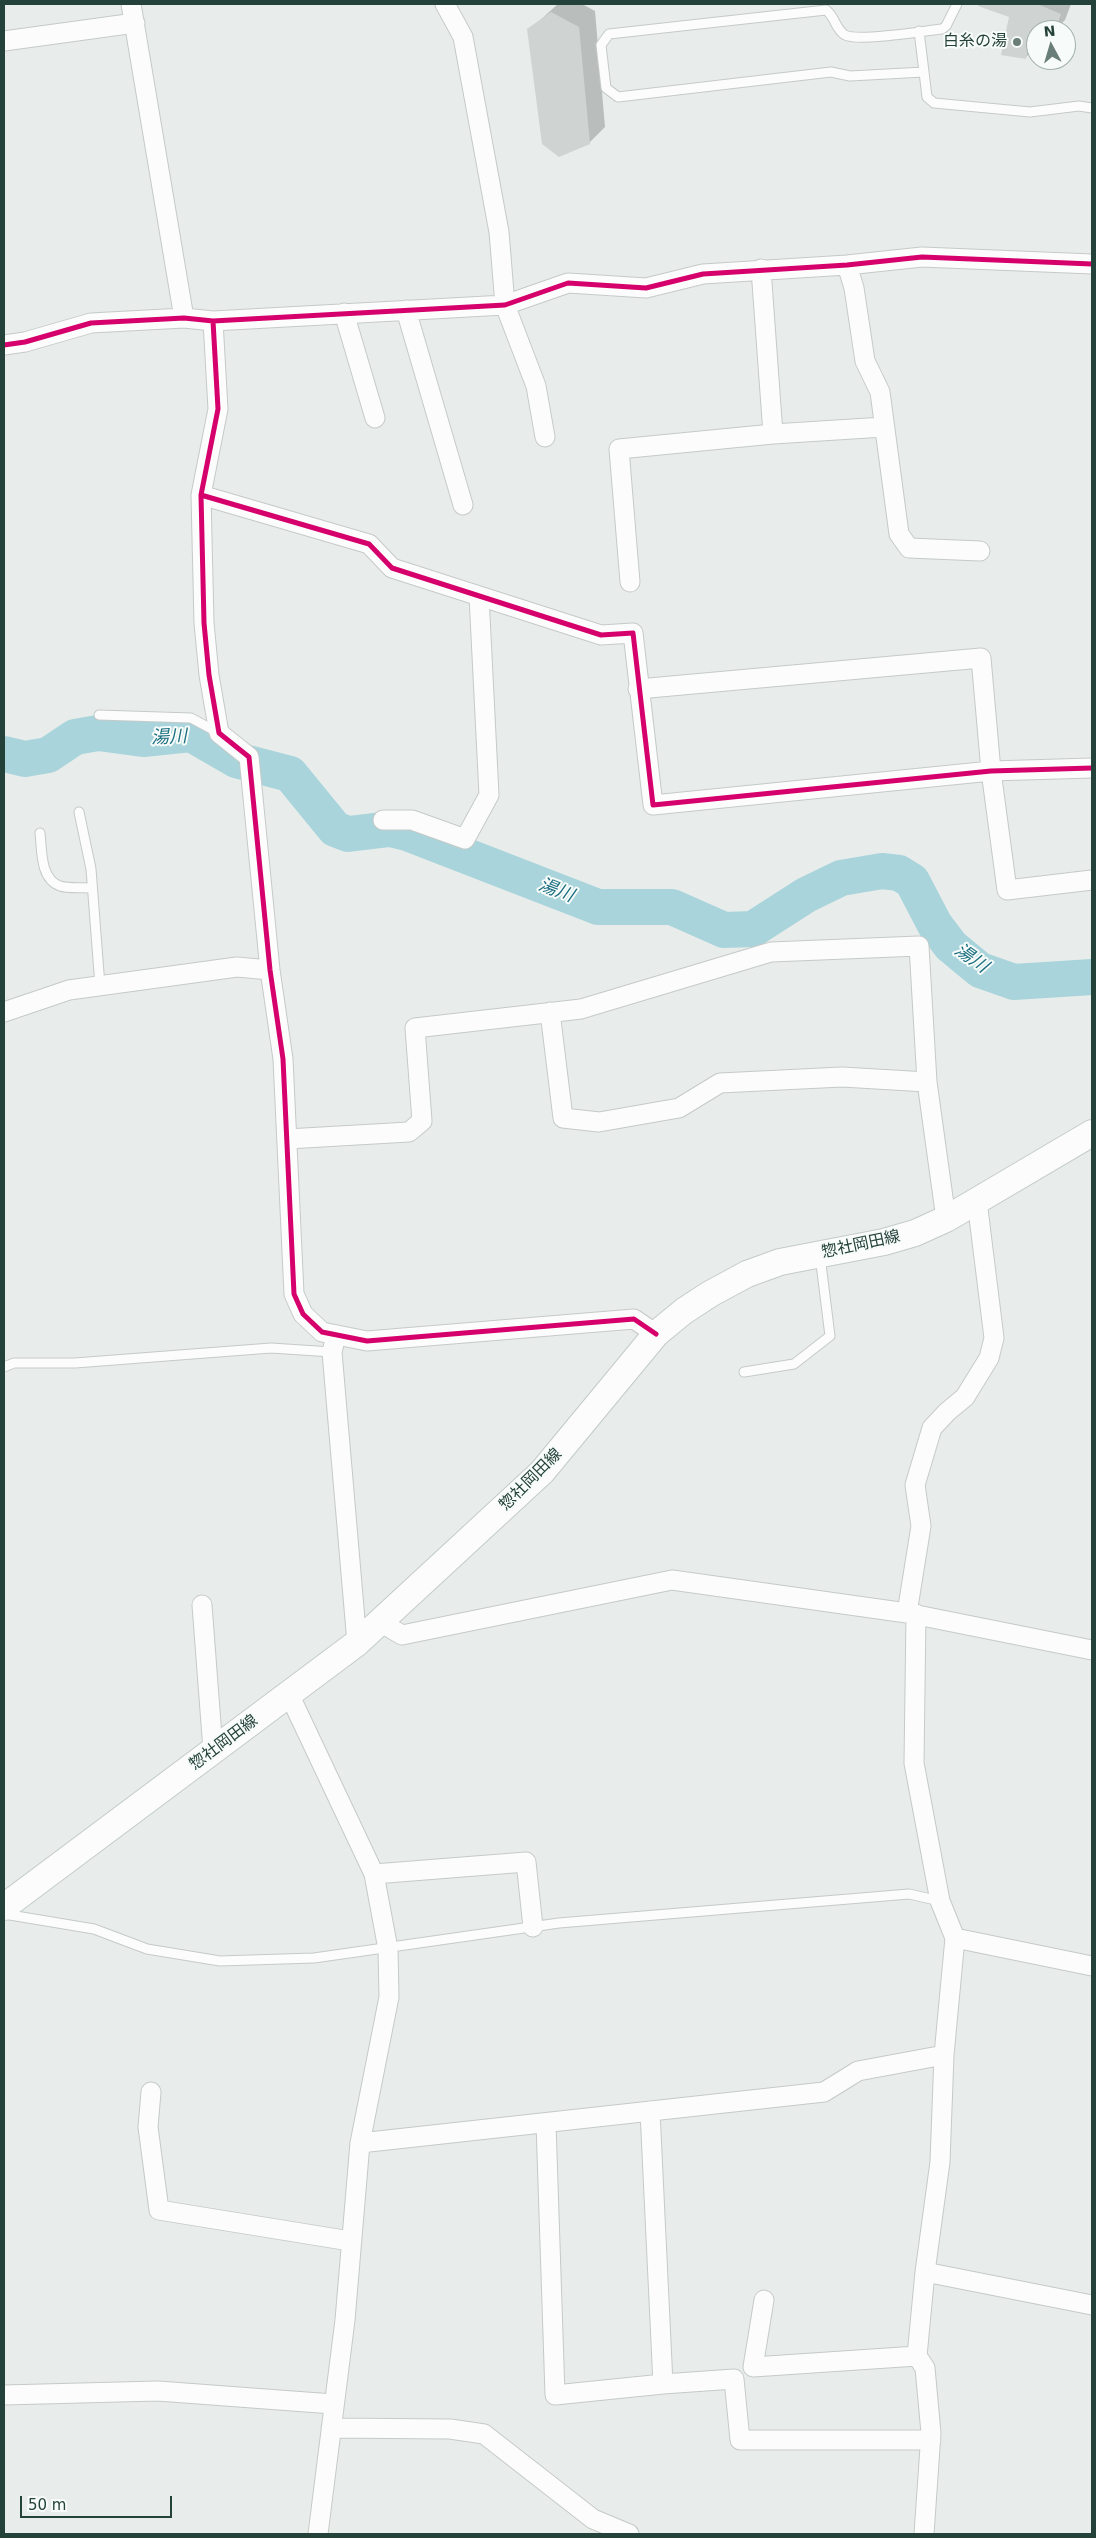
<!DOCTYPE html>
<html>
<head>
<meta charset="utf-8">
<style>
	body { margin:0 }
	#map { position:relative; width:1096px; height:2538px; overflow:hidden; background:#e8edeb; font-family:"DejaVu Sans",sans-serif }
	canvas { display:block }
	.frame { position:absolute; inset:0; border:5px solid #24423a; pointer-events:none }
	.north { position:absolute; left:1026px; top:20px; width:50px; height:50px; box-sizing:border-box; background:#f7fbf9; border:1px solid #a3b1ad; border-radius:50%; rotate:354deg; font-size:14px; font-weight:700; line-height:20px; text-align:center; color:#24423a }
	.north::after { content:''; display:block; margin:auto; width:18px; height:22px; background:#697e78; clip-path:polygon(50% 0,100% 100%,50% 72%,0 100%) }
	.scale { position:absolute; left:20px; top:2496px; width:152px; height:22px; box-sizing:border-box; border:2px solid #24423a; border-top:0; padding-left:6px; font-size:15px; line-height:18px; white-space:nowrap; color:#24423a; -webkit-text-stroke:4px #f7fbf9; paint-order:stroke }
</style>
</head>
<body>
<div id="map">
<canvas width="1096" height="2538"></canvas>
<div class="frame"></div>
<div class="north">N</div>
<div class="scale">50 m</div>
</div>
<script>
const context = document.querySelector('canvas').getContext('2d');
context.lineJoin = 'round';
function fill(path, color) { context.fillStyle = color; context.fill(path, 'evenodd'); }
function strokePath(path, color, width, dash) { context.strokeStyle = color; context.lineWidth = width; context.lineCap = dash ? 'butt' : 'round'; context.setLineDash(dash || []); context.stroke(path); }
function drawText(font, color, halo, rows, align = 'center') {
  context.font = font + ' "DejaVu Sans","Noto Sans JP",sans-serif'; context.lineWidth = 4; context.setLineDash([]); context.textBaseline = 'middle'; context.strokeStyle = halo; context.fillStyle = color; for (const [text, x, y, turn = 0] of rows) {
    context.save(); context.translate(x, y); context.rotate((+turn || 0) * Math.PI / 180); context.textAlign = isNaN(turn) ? turn : align; if (halo) context.strokeText(text, 0, 0); context.fillText(text, 0, 0); context.restore();
  }
}
fill(new Path2D(`
	M 558,4 L 582,4 L 595,11 L 605,127 L 589,143 L 529,30 Z
	M 976,4 L 1071,4 L 1065,20 L 1055,30 L 1036,30 L 1036,47 L 1026,57 L 1010,16 Z`), '#0003');
strokePath(new Path2D(`
	M 4,754 L 25,759 L 48,755 L 75,737 L 98,733 L 143,739 L 191,734 L 236,760 L 290,774 L 335,829 L 348,834 L 390,829 L 407,833 L 598,907 L 672,907 L 724,930 L 753,929 L 806,895 L 841,878 L 882,871 L 899,873 L 912,881 L 935,925 L 951,946 L 980,970 L 1014,982 L 1092,977`), '#a9d4db', 36);
fill(new Path2D(`
	M 979,4 L 1037,4 L 1061,14 L 1055,30 L 1032,30 L 1026,59 L 1001,55 L 1009,17 L 978,6 Z
	M 551,12 L 579,27 L 590,144 L 559,157 L 542,144 L 527,29 Z`), '#cfd4d2');
const service = new Path2D(`
	M 957,4 L 946,26 L 942,29 C 923,31 858,42 845,35 C 835,29 835,16 826,10 L 609,34 L 601,45 L 606,88 L 618,97 L 831,72 L 850,76 L 924,72 L 927,97 L 934,103 L 1030,112 L 1079,106 L 1092,108
	M 919,31 L 924,72
	M 99,715 L 191,718 L 219,733
	M 79,812 L 91,869 L 100,986
	M 40,833 C 42,850 40,879 60,886 C 69,889 82,887 91,888
	M 4,1367 L 14,1363 L 75,1363 L 271,1348 L 332,1352
	M 744,1372 L 794,1364 L 830,1336 L 820,1256
	M 4,1914 L 94,1929 L 147,1949 L 220,1961 L 314,1958 L 559,1923 L 909,1894 L 940,1901`);
const minor = new Path2D(`
	M 131,4 L 184,318
	M 445,4 L 463,37 L 499,232 L 505,305 L 536,386 L 545,437
	M 4,41 L 135,23
	M 847,265 L 854,288 L 865,361 L 880,392 L 899,534 L 909,548 L 980,551
	M 761,269 L 773,434
	M 406,310 L 463,505
	M 344,313 L 375,418
	M 213,321 L 218,409 L 201,495 L 204,623 L 209,675 L 219,733 L 249,757 L 270,970 L 283,1059 L 294,1294 L 303,1314 L 322,1332 L 367,1341 L 634,1319 L 656,1334
	M 4,345 L 25,342 L 91,323 L 184,318 L 213,321 L 505,305 L 568,283 L 646,288 L 703,274 L 847,265 L 922,257 L 1092,264
	M 201,495 L 369,544 L 392,568 L 601,635 L 633,633 L 653,805 L 991,771 L 1092,768
	M 630,582 L 619,449 L 773,434 L 884,427
	M 638,689 L 981,658 L 991,771 L 1007,890 L 1092,880
	M 383,820 L 412,820 L 465,839 L 489,795 L 479,596
	M 4,1012 L 69,990 L 237,967 L 270,970
	M 550,1012 L 563,1118 L 599,1122 L 679,1108 L 720,1083 L 842,1077 L 927,1082
	M 287,1139 L 409,1132 L 422,1121 L 415,1028 L 581,1009 L 771,952 L 919,946 L 927,1082 L 946,1219
	M 336,1335 L 332,1352 L 357,1643
	M 202,1605 L 213,1750
	M 907,1613 L 921,1526 L 915,1485 L 932,1428 L 947,1412 L 965,1397 L 989,1358 L 994,1338 L 977,1201
	M 916,1614 L 914,1763 L 940,1901 L 955,1938 L 944,2055 L 940,2162 L 925,2272 L 917,2356 L 925,2368 L 931,2433 L 924,2534
	M 380,1622 L 402,1635 L 672,1580 L 907,1613 L 1092,1650
	M 289,1694 L 374,1874 L 388,1949 L 389,1997 L 360,2143 L 345,2320 L 318,2534
	M 374,1874 L 526,1862 L 533,1927
	M 955,1938 L 1092,1966
	M 151,2092 L 148,2127 L 159,2210 L 350,2241
	M 546,2123 L 555,2395 L 663,2384 L 650,2111
	M 360,2143 L 824,2092 L 858,2071 L 944,2055
	M 925,2272 L 1092,2305
	M 764,2300 L 753,2367 L 917,2356
	M 663,2384 L 734,2379 L 740,2440 L 931,2440
	M 4,2395 L 158,2391 L 333,2404
	M 331,2428 L 450,2429 L 484,2434 L 593,2519 L 629,2534`);
const secondary = new Path2D(`
	M 4,1907 L 357,1643 L 542,1472 L 656,1334 L 684,1311 L 710,1294 L 747,1274 L 780,1262 L 884,1242 L 915,1233 L 946,1219 L 1092,1133`);
strokePath(service, '#c5cac8', 11);
strokePath(minor, '#c5cac8', 21);
strokePath(secondary, '#c3cbc8', 28);
strokePath(service, '#fcfcfc', 9);
strokePath(minor, '#fcfcfc', 19);
strokePath(secondary, '#fcfcfc', 26);
strokePath(new Path2D(`
	M 213,321 L 218,409 L 201,495 L 204,623 L 209,675 L 219,733 L 249,757 L 270,970 L 283,1059 L 294,1294 L 303,1314 L 322,1332 L 367,1341 L 634,1319 L 656,1334
	M 4,345 L 25,342 L 91,323 L 184,318 L 213,321 L 505,305 L 568,283 L 646,288 L 703,274 L 847,265 L 922,257 L 1092,264
	M 201,495 L 369,544 L 392,568 L 601,635 L 633,633 L 653,805 L 991,771 L 1092,768`), '#d6006c', 5);
for (const [x, y, r, color] of [
	[1017,42,5,"#697e78"]
]) { const dot = new Path2D(); dot.arc(x, y, r, 0, 2 * Math.PI); context.fillStyle = color; context.fill(dot); strokePath(dot, '#f7fbf9', 2); }
drawText('16px', '#24423a', '#f7fbf9', [
	["白糸の湯",1007,42]
], 'right');
drawText('16px', '#24423a', '#f7fbf9', [
	["惣社岡田線",861,1245,-12],
	["惣社岡田線",531,1480,-45],
	["惣社岡田線",224,1743,-37]
]);
drawText('italic 18px', '#1c6f80', '#f7fbf9', [
	["湯川",169,738,-3],
	["湯川",556,891,21],
	["湯川",971,959,35]
]);
</script>
</body>
</html>
